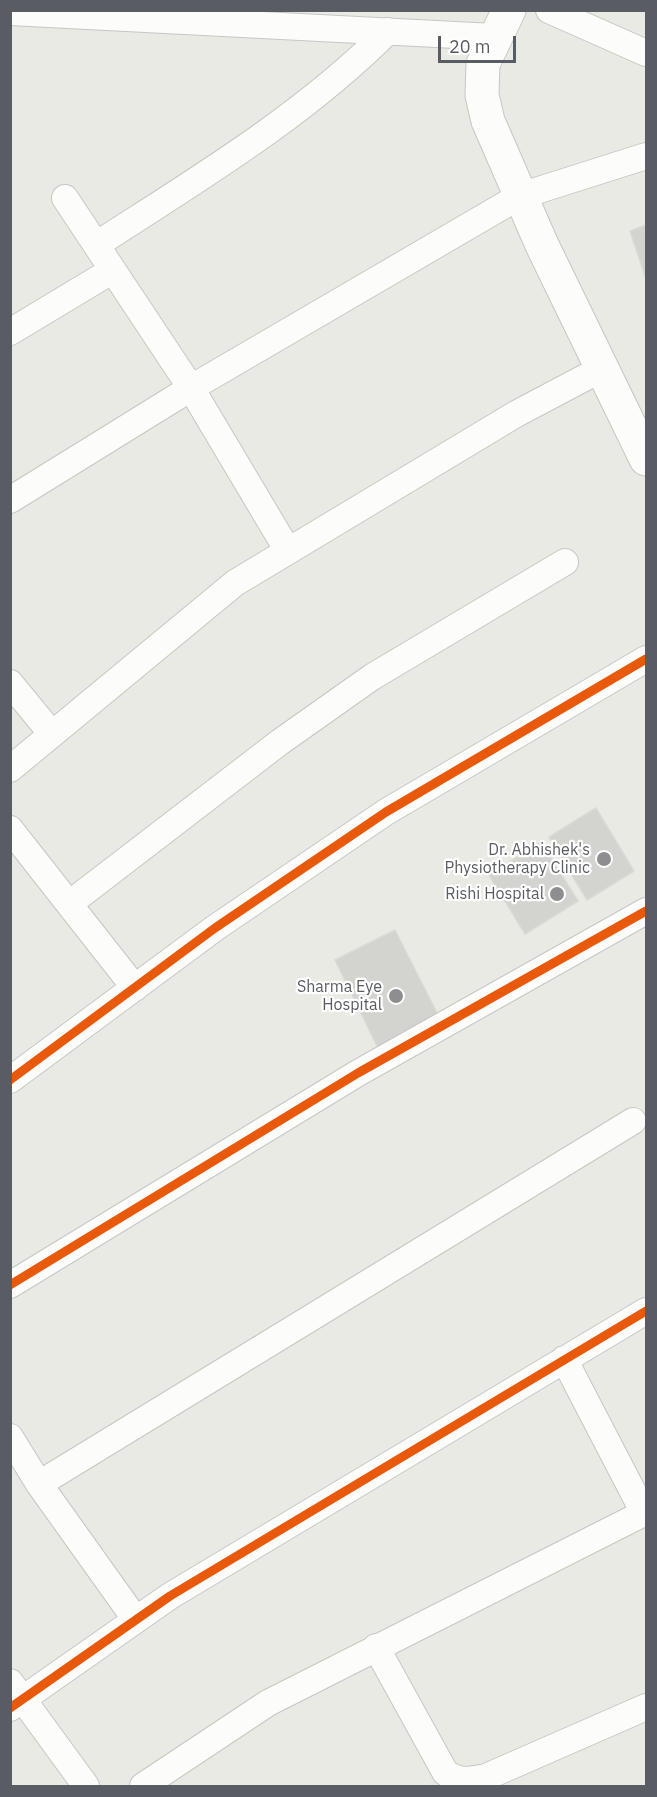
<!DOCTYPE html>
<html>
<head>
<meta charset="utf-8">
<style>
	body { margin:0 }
	#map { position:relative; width:657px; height:1797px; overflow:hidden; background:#eaeae4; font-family:"IBM Plex Sans",sans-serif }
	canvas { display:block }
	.frame { position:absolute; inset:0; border:12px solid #595c63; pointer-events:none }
	.scale { position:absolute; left:438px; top:36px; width:78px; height:27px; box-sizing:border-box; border:3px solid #595c63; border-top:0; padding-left:8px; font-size:18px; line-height:21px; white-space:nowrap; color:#595c63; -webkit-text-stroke:4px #fff; paint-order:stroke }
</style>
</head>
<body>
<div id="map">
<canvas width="657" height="1797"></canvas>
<div class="frame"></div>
<div class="scale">20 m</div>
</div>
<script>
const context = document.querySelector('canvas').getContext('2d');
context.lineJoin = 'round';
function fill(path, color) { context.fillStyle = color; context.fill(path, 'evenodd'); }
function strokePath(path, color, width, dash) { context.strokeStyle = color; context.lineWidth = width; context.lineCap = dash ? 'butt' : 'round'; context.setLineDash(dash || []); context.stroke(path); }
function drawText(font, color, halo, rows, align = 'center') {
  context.font = font + ' "IBM Plex Sans",sans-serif'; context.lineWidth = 4.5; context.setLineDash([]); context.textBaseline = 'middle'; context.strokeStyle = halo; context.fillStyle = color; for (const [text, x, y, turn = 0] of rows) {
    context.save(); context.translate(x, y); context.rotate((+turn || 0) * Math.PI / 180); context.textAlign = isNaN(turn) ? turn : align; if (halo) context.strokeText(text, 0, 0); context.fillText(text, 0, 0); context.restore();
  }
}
const building = new Path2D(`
	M 646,225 L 646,276 L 645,276 L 630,231 Z
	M 596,808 L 634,871 L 587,900 L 549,837 Z
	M 541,842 L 578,901 L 525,934 L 489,875 Z
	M 395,930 L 439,1017 L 378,1048 L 335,960 Z`);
fill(building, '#d3d3cf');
strokePath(building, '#dad9d3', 1.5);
const minor = new Path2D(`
	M 549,10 L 646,53
	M 10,12 L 494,37
	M 65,198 L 191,388 L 288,551
	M 96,245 C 198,179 302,117 388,31
	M 10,332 L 113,270
	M 10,500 L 191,388 L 520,196 L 646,156
	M 10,683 L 52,734
	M 10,769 L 235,583 L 516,414 L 603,368
	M 10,829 L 135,988
	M 69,904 L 280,742 L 372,677 L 565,562
	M 10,1080 L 215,928 L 386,812 L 646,659
	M 10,1285 L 358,1073 L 646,911
	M 564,1359 L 644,1513
	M 10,1437 L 39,1484 L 136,1620
	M 39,1484 L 633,1121
	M 376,1647 L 445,1772 C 458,1783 470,1780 486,1777 L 646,1707
	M 10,1682 L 86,1786
	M 10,1708 L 170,1596 L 646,1311
	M 143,1786 L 268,1703 L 646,1512`);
const tertiary = new Path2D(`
	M 509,10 L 483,64 L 482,95 L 488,121 L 542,245 L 646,459`);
strokePath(minor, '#c6c6c5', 28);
strokePath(tertiary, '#c6c6c5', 35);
strokePath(minor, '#fcfcfb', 26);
strokePath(tertiary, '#fcfcfb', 33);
strokePath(new Path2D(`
	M 10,1080 L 215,928 L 386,812 L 646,659
	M 10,1285 L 358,1073 L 646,911
	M 10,1708 L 170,1596 L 646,1311`), '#e8590c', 9);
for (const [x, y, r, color] of [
	[604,859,8,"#8c8e90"],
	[557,894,8,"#8c8e90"],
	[396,996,8,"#8c8e90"]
]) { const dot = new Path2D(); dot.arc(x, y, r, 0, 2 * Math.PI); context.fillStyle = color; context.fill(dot); strokePath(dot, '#fff', 2); }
drawText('16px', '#595c63', '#fff', [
	["Dr. Abhishek's",590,850],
	["Physiotherapy Clinic",590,868],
	["Rishi Hospital",544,894],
	["Sharma Eye",382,987],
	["Hospital",382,1005]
], 'right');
</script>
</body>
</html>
